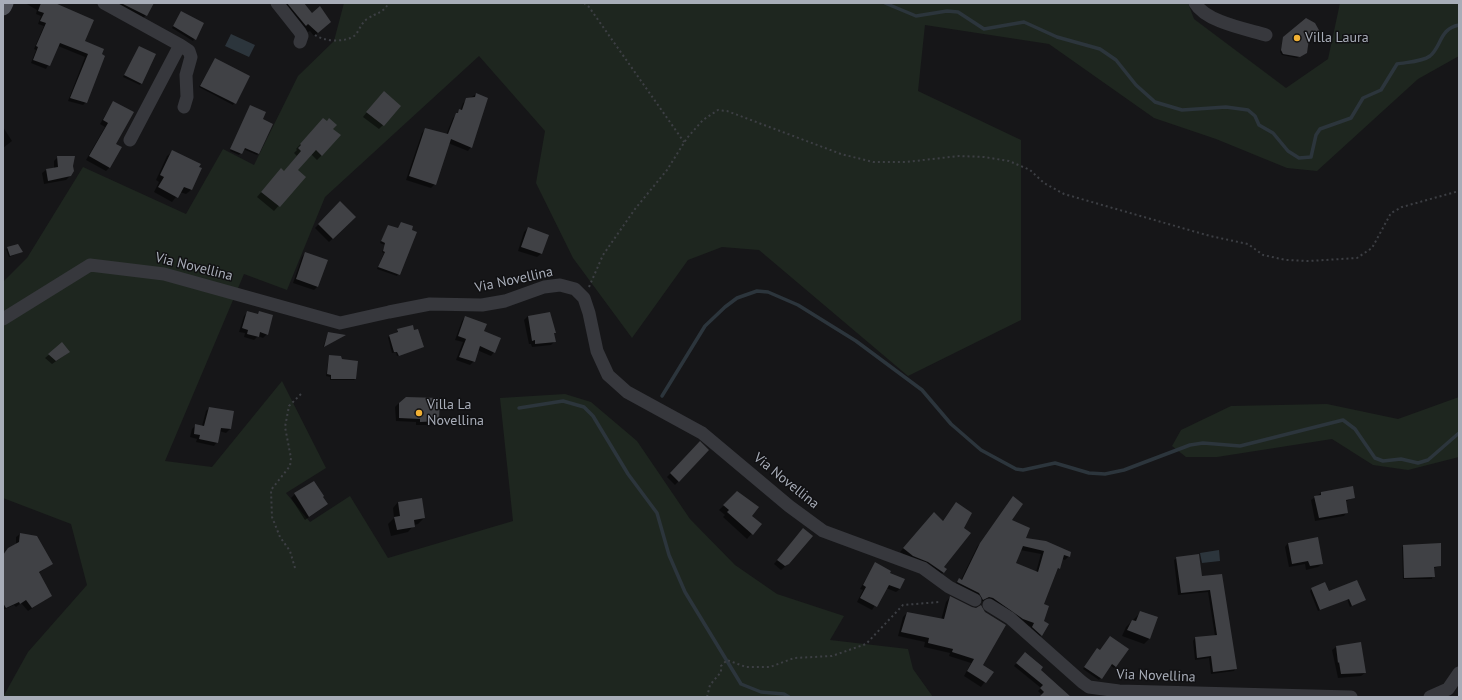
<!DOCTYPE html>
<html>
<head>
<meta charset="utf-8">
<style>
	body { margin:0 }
	#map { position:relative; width:1462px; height:700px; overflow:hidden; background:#161618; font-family:"PT Sans",sans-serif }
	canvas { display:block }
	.frame { position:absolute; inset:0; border:4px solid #a8adb8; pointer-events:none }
</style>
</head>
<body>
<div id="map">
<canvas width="1462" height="700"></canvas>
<div class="frame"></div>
</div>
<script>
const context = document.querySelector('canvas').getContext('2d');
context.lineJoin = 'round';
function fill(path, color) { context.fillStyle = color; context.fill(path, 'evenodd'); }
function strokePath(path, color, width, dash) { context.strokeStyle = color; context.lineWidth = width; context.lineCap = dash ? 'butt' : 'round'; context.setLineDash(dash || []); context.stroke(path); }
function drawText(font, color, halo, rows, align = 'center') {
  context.font = font + ' "PT Sans",sans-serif'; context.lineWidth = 3; context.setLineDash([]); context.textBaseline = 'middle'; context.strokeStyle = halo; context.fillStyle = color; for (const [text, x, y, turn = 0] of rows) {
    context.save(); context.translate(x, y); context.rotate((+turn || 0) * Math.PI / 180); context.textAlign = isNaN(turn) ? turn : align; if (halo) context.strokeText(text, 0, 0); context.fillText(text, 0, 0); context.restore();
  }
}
fill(new Path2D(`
	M 344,3 L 1188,3 L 1194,19 L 1286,88 L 1328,59 L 1340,3 L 1459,3 L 1459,56 L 1418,79 L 1317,171 L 1287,168 L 1216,139 L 1154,118 L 1049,44 L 925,25 L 918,91 L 1021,140 L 1021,320 L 908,376 L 759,250 L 722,247 L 688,260 L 632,338 L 573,258 L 536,183 L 545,131 L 479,56 L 325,197 L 287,290 L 244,274 L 165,461 L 212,467 L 282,381 L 326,468 L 286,493 L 310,522 L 350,496 L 388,558 L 513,521 L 500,398 L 565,394 L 591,402 L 637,441 L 690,519 L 735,565 L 777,594 L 844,616 L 830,640 L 908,649 L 913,669 L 933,697 L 3,697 L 28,652 L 87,585 L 71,524 L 3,498 L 3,282 L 27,258 L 83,167 L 186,214 L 223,149 L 254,165 L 298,76 L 334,41 Z
	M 1459,397 L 1459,457 L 1408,470 L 1373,465 L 1332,439 L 1217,457 L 1186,457 L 1172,446 L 1181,430 L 1231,406 L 1327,404 L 1398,419 Z`), '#1e261f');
fill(new Path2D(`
	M 231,34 L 255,45 L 249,57 L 225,46 Z
	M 1219,550 L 1220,561 L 1202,563 L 1200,553 Z`), '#2c353c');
fill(new Path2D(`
	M 25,3 L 58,3 L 57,5 L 83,41 L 102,50 L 86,102 L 83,105 L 68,101 L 85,57 L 58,46 L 46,69 L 31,63 L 36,50 L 34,49 L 44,26 L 38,24 L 41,16 L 36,14 L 37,10 Z
	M 121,3 L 153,3 L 143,19 L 118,7 Z
	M 281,3 L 303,3 L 312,14 L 327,25 L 314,36 L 310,31 L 308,32 Z
	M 180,14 L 203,24 L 193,41 L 172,28 Z
	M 1284,38 L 1308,39 L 1304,54 L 1297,58 L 1282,55 L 1280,52 Z
	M 138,49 L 141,83 L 140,85 L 123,77 Z
	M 215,59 L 249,77 L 233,105 L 199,87 Z
	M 476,94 L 471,147 L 468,151 L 448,143 L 435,184 L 431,188 L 406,180 L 422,133 L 426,129 L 446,135 L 453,118 L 460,111 L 463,103 Z
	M 380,96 L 383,125 L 379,129 L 363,117 Z
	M 113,102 L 115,145 L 110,167 L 106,171 L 86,160 L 105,127 L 100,124 Z
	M 249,108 L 261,120 L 258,154 L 257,155 L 243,149 L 239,155 L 230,151 Z
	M 319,124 L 332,129 L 322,155 L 317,160 L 311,154 L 297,170 L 304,177 L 274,211 L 257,197 L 277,174 L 284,172 L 297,156 L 294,153 L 297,150 L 296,149 Z
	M 3,127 L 12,141 L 3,148 Z
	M 172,152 L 191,190 L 186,194 L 180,192 L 172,202 L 154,192 L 159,182 L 156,180 L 167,156 Z
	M 58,157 L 70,176 L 66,180 L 44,184 L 42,173 L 46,170 L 54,168 L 54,161 Z
	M 340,203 L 355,217 L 329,242 L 315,228 Z
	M 388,226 L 415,232 L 397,276 L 377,269 L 384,253 L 382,252 L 385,245 L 380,243 Z
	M 528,228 L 541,254 L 537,257 L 518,251 L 524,232 Z
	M 8,248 L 22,252 L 9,257 L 6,249 Z
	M 306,253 L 318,286 L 314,290 L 293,283 L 302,257 Z
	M 248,312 L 257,315 L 259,312 L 267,334 L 263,338 L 258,336 L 254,340 L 244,337 L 245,333 L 239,332 L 244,316 Z
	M 528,316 L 555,341 L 551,345 L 532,347 L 531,344 L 529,344 L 524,320 Z
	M 465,317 L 483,332 L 494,352 L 491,356 L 477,350 L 474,361 L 470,365 L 456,360 L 463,342 L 455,340 L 462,321 Z
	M 398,330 L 423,347 L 397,356 L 396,352 L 392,353 L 388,337 L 396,333 Z
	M 328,333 L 343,336 L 323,347 Z
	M 62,344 L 65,355 L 52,364 L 45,358 Z
	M 329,356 L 355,379 L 354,380 L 330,380 L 330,377 L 326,376 Z
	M 399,403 L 438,421 L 435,425 L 416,425 L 416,422 L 396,421 L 395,407 Z
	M 209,408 L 233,412 L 230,429 L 226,433 L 219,431 L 217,442 L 214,446 L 196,442 L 197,439 L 190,437 L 192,429 L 196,425 L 202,426 L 206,411 Z
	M 700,443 L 708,450 L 675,485 L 667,477 Z
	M 737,493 L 751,516 L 760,524 L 747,539 L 723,517 L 725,515 L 719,510 Z
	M 1321,493 L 1354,497 L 1345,502 L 1347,512 L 1344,516 L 1315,521 L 1311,500 Z
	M 295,494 L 322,497 L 323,507 L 305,520 L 291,498 Z
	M 1013,497 L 1010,521 L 1024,539 L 1069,556 L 1065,560 L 1062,559 L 1043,605 L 1041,635 L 1038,638 L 1029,631 L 1031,627 L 1020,623 L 989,601 L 985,600 L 979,603 L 954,586 L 959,579 L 961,580 L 977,547 ZM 1020,550 L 1041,554 L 1036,572 L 1015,563 Z
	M 398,502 L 424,518 L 418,524 L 414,525 L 408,532 L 391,536 L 388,524 L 394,518 L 393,508 Z
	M 956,503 L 943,567 L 946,569 L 940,576 L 900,552 L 931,517 L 942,522 Z
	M 799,533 L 788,564 L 781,570 L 774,564 Z
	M 20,534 L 51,564 L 39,573 L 51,596 L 28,611 L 21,603 L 16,607 L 14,605 L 3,610 L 3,555 L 16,545 L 16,537 Z
	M 1288,543 L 1322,564 L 1318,567 L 1306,570 L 1305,564 L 1289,567 L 1285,547 Z
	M 1404,546 L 1440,566 L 1434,568 L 1432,579 L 1403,579 L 1402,547 Z
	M 1177,558 L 1201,577 L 1221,575 L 1236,668 L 1234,671 L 1211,674 L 1209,658 L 1195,660 L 1193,641 L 1195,638 L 1215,636 L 1208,592 L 1178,595 L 1174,560 Z
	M 875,564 L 889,574 L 900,589 L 896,592 L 886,588 L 872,610 L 857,602 L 863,590 L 860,589 Z
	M 1312,589 L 1364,600 L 1350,607 L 1347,599 L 1318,611 L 1310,591 Z
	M 950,597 L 984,613 L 982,665 L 992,672 L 981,687 L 964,676 L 971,663 L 949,656 L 950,653 L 924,647 L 925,642 L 898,636 L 903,617 L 907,613 L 941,620 L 946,602 Z
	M 1141,612 L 1150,638 L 1144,644 L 1122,636 L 1126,627 Z
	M 1361,643 L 1365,673 L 1361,676 L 1338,678 L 1332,650 L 1336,647 Z
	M 1127,650 L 1115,667 L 1114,668 L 1110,665 L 1099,680 L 1083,669 L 1096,651 Z
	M 1022,656 L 1039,670 L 1066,697 L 1040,697 L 1042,695 L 1038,691 L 1041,688 L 1014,666 Z`), '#0007');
strokePath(new Path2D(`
	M 885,3 L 916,16 L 947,11 L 958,12 L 984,29 L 1024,22 L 1057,37 L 1100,49 L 1116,60 L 1136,85 L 1155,102 L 1182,110 L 1226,107 L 1248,110 L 1255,116 L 1259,125 L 1273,133 L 1288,151 L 1299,158 L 1311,157 L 1316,135 L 1320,129 L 1351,118 L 1363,98 L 1381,90 L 1397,64 C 1407,62 1422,62 1430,56 C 1442,46 1439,29 1459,25
	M 662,396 L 705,326 L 725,307 L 737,298 L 757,291 L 768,292 L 798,305 L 856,341 L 922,390 L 951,424 L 981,450 L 1016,469 L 1023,470 L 1055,463 L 1089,473 L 1105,474 L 1124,470 L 1190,445 L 1203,443 L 1240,446 L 1343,420 L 1355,429 L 1375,458 L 1383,461 L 1401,459 L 1418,463 L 1428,460 L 1459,433
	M 519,408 L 563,401 L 584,407 L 593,416 L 628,474 L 657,513 L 669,555 L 685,592 L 741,684 L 761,692 L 784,694 L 789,697`), '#2c353c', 3.5);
fill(new Path2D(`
	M 41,3 L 55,3 L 94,20 L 85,41 L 104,49 L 102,54 L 105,56 L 87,103 L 70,98 L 88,54 L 60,43 L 50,66 L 33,60 L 38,47 L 36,46 L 46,23 L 40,21 L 44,13 L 38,11 Z
	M 121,3 L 154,3 L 147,16 Z
	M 287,3 L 304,3 L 312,13 L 320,6 L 331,22 L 318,33 L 308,24 L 306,26 Z
	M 181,11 L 204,23 L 196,40 L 173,26 Z
	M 1306,18 L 1315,23 L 1320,32 L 1309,39 L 1307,53 L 1300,57 L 1283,54 L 1281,50 L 1283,37 Z
	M 139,46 L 156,54 L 142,84 L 124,75 Z
	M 215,58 L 250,76 L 236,104 L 200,86 Z
	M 384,91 L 401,106 L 384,126 L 366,112 Z
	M 476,93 L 488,98 L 472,148 L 451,139 L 436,185 L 409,176 L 425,128 L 448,134 L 456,113 L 458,113 L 459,109 L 462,110 L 466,98 L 475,97 Z
	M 113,101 L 134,112 L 116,144 L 122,147 L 110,168 L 89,156 L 108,123 L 103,120 Z
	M 250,105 L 266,112 L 263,119 L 273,124 L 259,154 L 245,148 L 242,154 L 230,149 Z
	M 323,118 L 327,121 L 329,118 L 337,125 L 333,129 L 341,135 L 322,156 L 316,150 L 298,170 L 306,177 L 280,207 L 261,192 L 281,168 L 284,171 L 301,151 L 298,148 L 301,145 L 300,144 Z
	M 172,150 L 201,164 L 199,167 L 202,168 L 192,190 L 184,187 L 178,198 L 158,187 L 164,177 L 160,175 Z
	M 57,156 L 75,156 L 73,166 L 74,171 L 71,176 L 48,181 L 46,169 L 58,167 Z
	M 340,201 L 356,217 L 333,239 L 318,224 Z
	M 401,222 L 413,226 L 412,230 L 417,232 L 400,275 L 378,267 L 385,252 L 383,251 L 385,243 L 381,241 L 388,225 L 398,228 Z
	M 528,227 L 549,235 L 542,254 L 521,247 Z
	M 18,244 L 23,252 L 10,256 L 7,247 Z
	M 305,252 L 328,260 L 318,287 L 296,279 Z
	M 247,311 L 258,314 L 259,311 L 273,315 L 268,335 L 260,332 L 259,337 L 247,334 L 248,330 L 242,328 Z
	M 550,312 L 556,333 L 554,333 L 556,342 L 535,344 L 535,340 L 532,341 L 528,316 Z
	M 465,316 L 487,324 L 484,331 L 501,338 L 495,353 L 480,346 L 475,362 L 459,357 L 466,339 L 458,336 Z
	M 413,325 L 414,330 L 418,329 L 424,347 L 399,356 L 397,352 L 394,352 L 389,335 L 398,332 L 397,329 Z
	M 328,332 L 346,335 L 324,347 Z
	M 62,342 L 70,352 L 56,361 L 48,354 Z
	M 329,355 L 341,356 L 342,359 L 358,361 L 356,379 L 331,379 L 331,375 L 327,374 Z
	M 406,397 L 440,398 L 439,421 L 420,422 L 420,419 L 399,418 L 399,403 Z
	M 209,407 L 234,411 L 231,429 L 221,428 L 218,443 L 199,439 L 200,435 L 194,434 L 195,424 L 204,426 Z
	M 700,441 L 709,450 L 679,482 L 670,473 Z
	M 314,481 L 324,496 L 323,497 L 328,504 L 309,517 L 294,493 Z
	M 1353,486 L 1355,498 L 1346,500 L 1348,513 L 1319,518 L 1314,496 L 1321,495 L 1321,492 Z
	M 737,491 L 759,507 L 752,516 L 762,524 L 753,535 L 727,512 L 729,510 L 723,505 Z
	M 1013,496 L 1023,504 L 1012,520 L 1030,528 L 1026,538 L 1046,541 L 1071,552 L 1070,557 L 1064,555 L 1060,569 L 1058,568 L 1044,604 L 1049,606 L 1044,621 L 1049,624 L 1042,636 L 1032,627 L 1034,623 L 1023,619 L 993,598 L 989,597 L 983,600 L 979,593 L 957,582 L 959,578 L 962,580 L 980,543 ZM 1023,546 L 1044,551 L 1038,572 L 1016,563 Z
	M 422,498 L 425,518 L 414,520 L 415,527 L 397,530 L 394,517 L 400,516 L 398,502 Z
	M 956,502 L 972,513 L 964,528 L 971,533 L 944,567 L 947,569 L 944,573 L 928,562 L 913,556 L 903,548 L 934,512 L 943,521 Z
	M 803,528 L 813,536 L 789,564 L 785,566 L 777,560 Z
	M 20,533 L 37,536 L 53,564 L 39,572 L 52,596 L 32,608 L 26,600 L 20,604 L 19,602 L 6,608 L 3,603 L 3,555 L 8,548 L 19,542 Z
	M 1318,537 L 1323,564 L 1310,566 L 1308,561 L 1292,564 L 1288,543 Z
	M 1441,543 L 1441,566 L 1434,567 L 1435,577 L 1404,578 L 1403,545 Z
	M 1199,554 L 1202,576 L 1222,574 L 1237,669 L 1213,672 L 1211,656 L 1197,658 L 1195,637 L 1217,635 L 1210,590 L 1181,593 L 1176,557 Z
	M 875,562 L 891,571 L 890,573 L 905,579 L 900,589 L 889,585 L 877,607 L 860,598 L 866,587 L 863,585 Z
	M 1357,580 L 1366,600 L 1352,606 L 1349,599 L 1320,610 L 1311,588 L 1325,582 L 1329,591 Z
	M 950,596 L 972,607 L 976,608 L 981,605 L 985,612 L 1006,625 L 983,665 L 994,672 L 986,683 L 967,671 L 974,659 L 952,652 L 953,649 L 928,643 L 929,638 L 901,632 L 907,612 L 944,619 Z
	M 1140,611 L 1158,617 L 1150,639 L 1127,630 L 1132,620 L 1136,621 Z
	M 1110,636 L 1129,649 L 1116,667 L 1112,664 L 1102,679 L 1084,667 L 1097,648 L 1100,650 Z
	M 1361,642 L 1366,673 L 1341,674 L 1339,662 L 1338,663 L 1336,646 Z
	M 1025,652 L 1043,667 L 1041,670 L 1071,697 L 1039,697 L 1044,692 L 1040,688 L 1043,685 L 1016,663 Z`), '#404145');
strokePath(new Path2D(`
	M 584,3 L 589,7 L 684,142
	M 315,35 C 323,41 344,43 354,36 C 359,32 361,23 367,19 C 377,12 381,15 389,3
	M 589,287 L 603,255 L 635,209 L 667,170 L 687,138 L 703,120 L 718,110 L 727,111 L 841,154 L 873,162 L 906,162 L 959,156 L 984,157 L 1009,161 L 1030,170 L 1044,183 L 1064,194 L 1210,236 L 1248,244 L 1263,255 L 1286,260 L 1309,261 L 1357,258 L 1372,248 L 1391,213 L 1402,207 L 1459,191
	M 295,568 L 290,551 L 280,537 L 272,517 L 271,490 L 290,466 L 291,458 L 285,427 L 289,406 L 301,394
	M 707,697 L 710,685 L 721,672 L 721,666 L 727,660 L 746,667 L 770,667 L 794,658 L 832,656 L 866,644 L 903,605 L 939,602`), '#3d3f44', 2, [2, 3]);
strokePath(new Path2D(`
	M 104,3 L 180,45 L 130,140
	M 277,3 L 300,32 L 302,36 L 300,42
	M 1195,3 C 1206,22 1246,29 1266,35
	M 180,45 L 189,51 L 191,57 L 186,75 L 187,97 L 184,107
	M 3,319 L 90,265 L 164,274 L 340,323 L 389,312 L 430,304 L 482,305 L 505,301 L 544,287 L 560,285 L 575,289 L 584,298 L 589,313 L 597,351 L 608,375 L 627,392 L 702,433 L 789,506 L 823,531 L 923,568 L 949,587 L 975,600
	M 989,605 L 1010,618 L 1082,682 L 1089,687 L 1119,691 L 1351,697
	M 1430,697 L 1448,689 L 1459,673`), '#37383d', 13);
strokePath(new Path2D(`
	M 3,7 L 5,3`), '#53555c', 17);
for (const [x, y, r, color] of [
	[1297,38,4,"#f2b134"],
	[419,413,4,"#f2b134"]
]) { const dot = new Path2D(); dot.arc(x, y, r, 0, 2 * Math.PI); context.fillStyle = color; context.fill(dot); strokePath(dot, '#111113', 1.5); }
drawText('14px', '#a8adb8', '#111113', [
	["Villa Laura",1305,38],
	["Villa La",427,405],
	["Novellina",427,421]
], 'left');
drawText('14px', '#a8adb8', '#111113', [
	["Via Novellina",194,267,14],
	["Via Novellina",514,280,-12],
	["Via Novellina",786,481,39],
	["Via Novellina",1156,676,2]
]);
</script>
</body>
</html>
